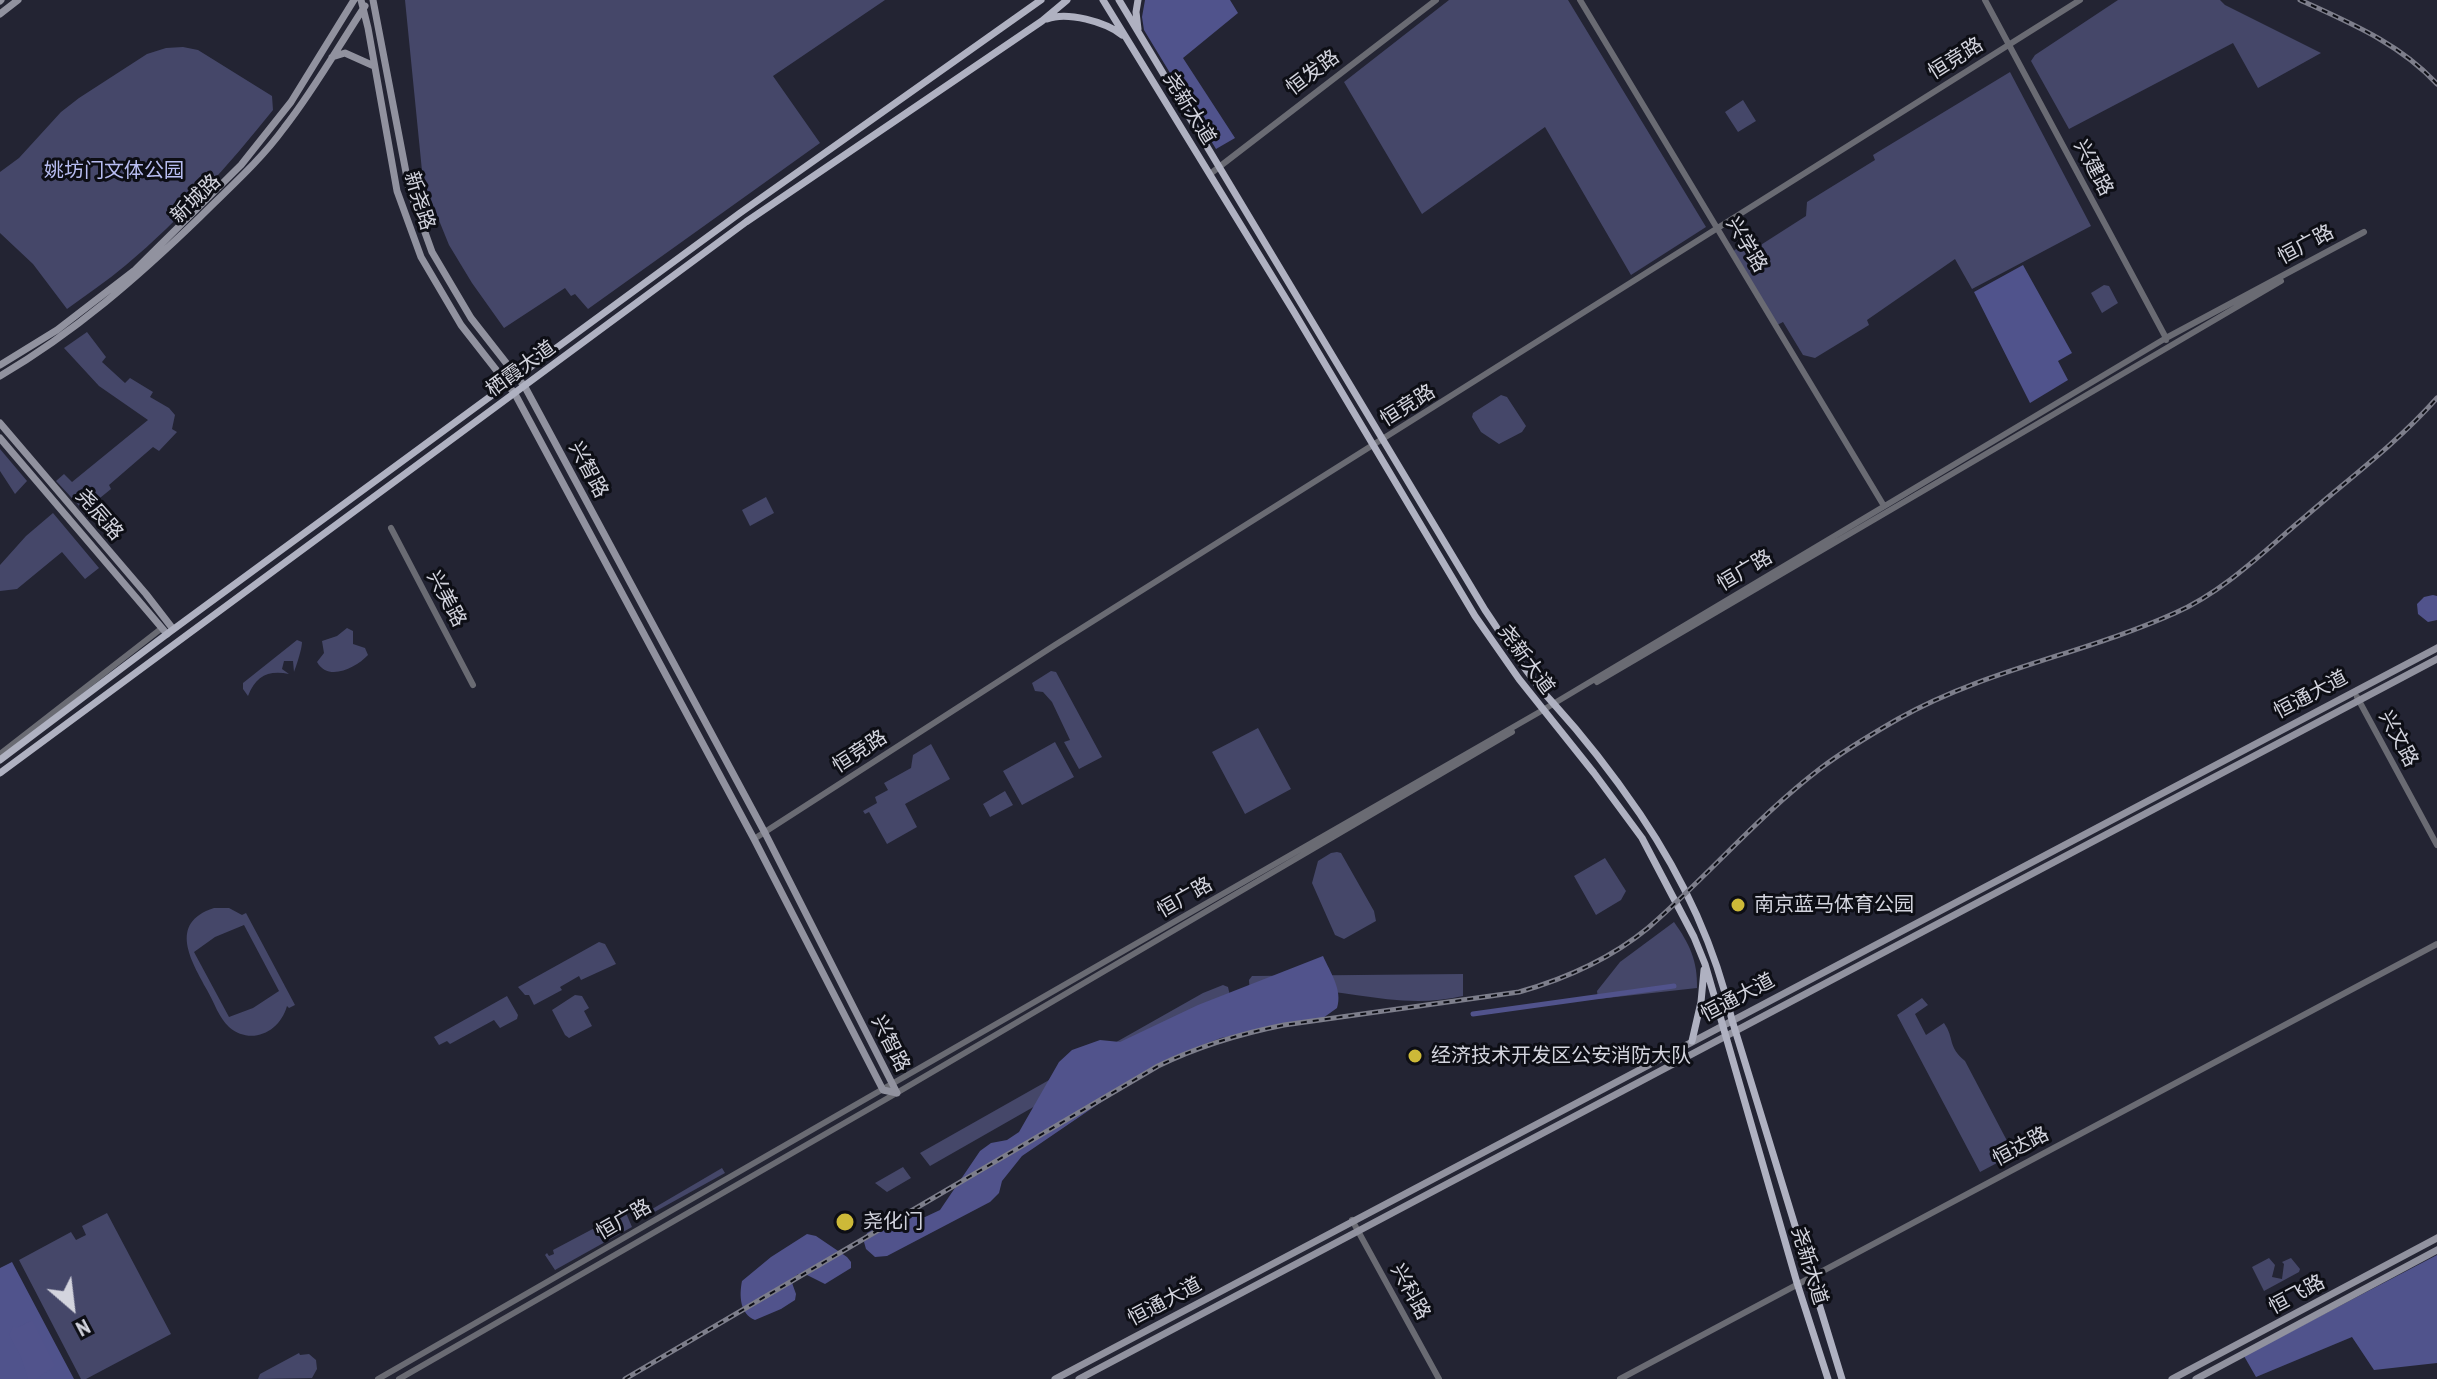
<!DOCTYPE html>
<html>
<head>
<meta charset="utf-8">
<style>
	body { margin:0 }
	#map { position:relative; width:2437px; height:1379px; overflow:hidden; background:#232433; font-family:"PT Sans Narrow",sans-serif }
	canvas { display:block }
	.north { position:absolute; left:32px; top:1267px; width:80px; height:80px; -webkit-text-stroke:6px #0d0e15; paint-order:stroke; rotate:152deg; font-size:22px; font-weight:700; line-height:32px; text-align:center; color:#d3d4de }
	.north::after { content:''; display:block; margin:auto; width:28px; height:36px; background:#d3d4de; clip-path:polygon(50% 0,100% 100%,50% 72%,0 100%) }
</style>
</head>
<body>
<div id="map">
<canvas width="2437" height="1379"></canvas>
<div class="north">N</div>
</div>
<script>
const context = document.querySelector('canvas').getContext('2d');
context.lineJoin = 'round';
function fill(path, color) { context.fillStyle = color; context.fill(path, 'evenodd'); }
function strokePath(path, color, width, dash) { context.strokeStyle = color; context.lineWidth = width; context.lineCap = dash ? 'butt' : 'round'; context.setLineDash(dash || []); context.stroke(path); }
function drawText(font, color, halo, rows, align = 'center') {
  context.font = font + ' "PT Sans Narrow","Noto Sans SC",sans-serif'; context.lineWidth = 6; context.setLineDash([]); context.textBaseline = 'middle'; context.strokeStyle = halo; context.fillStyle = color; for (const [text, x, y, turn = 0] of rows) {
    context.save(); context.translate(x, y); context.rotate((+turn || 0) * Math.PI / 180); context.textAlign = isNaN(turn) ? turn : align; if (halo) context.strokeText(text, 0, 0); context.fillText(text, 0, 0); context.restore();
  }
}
fill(new Path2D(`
	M 405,0 L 885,0 L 773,76 L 820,143 L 588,309 L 575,294 L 571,296 L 565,288 L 504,328 L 472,283 L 449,245 L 423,181 Z
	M 1449,0 L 1568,0 L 1706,227 L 1631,275 L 1545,127 L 1422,214 L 1344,82 Z
	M 2118,0 L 2220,0 L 2225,5 L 2321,53 L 2258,88 L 2233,43 L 2069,129 L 2031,61 L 2035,55 Z
	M 183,47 L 198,50 L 272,96 L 273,110 C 228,166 181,219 126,265 C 107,281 86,295 67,309 L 33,264 L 0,233 L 0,172 L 19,158 L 61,112 L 79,98 L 147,54 L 166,48 Z
	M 2010,72 L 2091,226 L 1972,289 L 1955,259 L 1867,320 L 1869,325 L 1815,358 L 1803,355 L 1783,322 L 1777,325 L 1732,252 L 1745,243 L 1756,248 L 1806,216 L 1807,202 L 1875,160 L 1873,155 Z
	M 1743,100 L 1756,121 L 1738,132 L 1725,112 Z
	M 2104,285 L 2109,286 L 2118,303 L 2102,313 L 2091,293 Z
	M 87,332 L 106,357 L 102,362 L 125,383 L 130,378 L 153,392 L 150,397 L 169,408 L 175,415 L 172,429 L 177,432 L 159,451 L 153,447 L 109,485 L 111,489 L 84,511 L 56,481 L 64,474 L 72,482 L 148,420 L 99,386 L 64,348 Z
	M 1501,395 L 1507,397 L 1526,426 L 1522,432 L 1499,444 L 1481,432 L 1472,417 L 1473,413 Z
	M 0,449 L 27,481 L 15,494 L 0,471 Z
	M 766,497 L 774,513 L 750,526 L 742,510 Z
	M 53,513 L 99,568 L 85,579 L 62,552 L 17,589 L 0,591 L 0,565 L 26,536 Z
	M 347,628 L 353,631 L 353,644 L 365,648 L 368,655 C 356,668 328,682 317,662 L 324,653 L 322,641 L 337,636 Z
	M 297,640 L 302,642 C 302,649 296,667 294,672 L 293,661 L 284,661 L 282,669 L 289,674 C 268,670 256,676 248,696 L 243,689 L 243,683 Z
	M 1051,671 L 1056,672 L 1102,757 L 1079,769 L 1064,742 L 1070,740 L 1052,702 L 1043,692 L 1035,691 L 1032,683 Z
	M 1258,728 L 1291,789 L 1245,814 L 1212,752 Z
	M 1055,742 L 1074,777 L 1022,805 L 1003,771 Z
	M 931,744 L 950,779 L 905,804 L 917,827 L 887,844 L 869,812 L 865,814 L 863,811 L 877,803 L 875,797 L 888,790 L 884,783 L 911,768 L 913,755 Z
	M 1005,791 L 1013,805 L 990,817 L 983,804 Z
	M 1337,852 L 1341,853 L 1374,911 L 1376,921 L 1344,939 L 1335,935 L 1312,883 L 1318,861 L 1331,853 Z
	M 1605,858 L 1626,891 L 1621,900 L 1596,915 L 1574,876 Z
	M 214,908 L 229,908 L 242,915 L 246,913 L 295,1005 L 289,1008 L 287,1006 C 280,1032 251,1046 229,1027 C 219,1018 214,1002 207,990 C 192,962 167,923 214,908 ZM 244,925 L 279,991 L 253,1008 L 229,1017 L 194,952 L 215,937 Z
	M 1674,922 C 1689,943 1698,961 1697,988 L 1598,999 L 1597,991 L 1620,962 Z
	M 599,942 L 605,944 L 616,964 L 581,980 L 579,976 L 560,987 L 562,990 L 534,1005 L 529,995 L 525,995 L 518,987 Z
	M 1463,974 L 1463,996 C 1402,1010 1354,990 1294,989 C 1280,989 1264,993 1250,995 L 1249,980 L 1252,976 Z
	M 1223,985 L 1228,987 L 1230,996 L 1193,1016 L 930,1166 L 920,1153 L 1203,993 Z
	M 575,995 L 582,996 L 589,1008 L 584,1011 L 592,1026 L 569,1038 L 565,1035 L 552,1010 Z
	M 507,996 L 518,1015 L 517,1019 L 500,1028 L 494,1020 L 450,1044 L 447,1041 L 439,1045 L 434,1037 Z
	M 1922,998 L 1928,1005 L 1915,1014 L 1926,1035 L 1944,1023 C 1955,1039 1947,1046 1965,1061 L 2014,1154 L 1980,1172 L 1897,1015 Z
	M 903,1167 L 911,1178 L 887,1192 L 875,1183 Z
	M 722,1168 L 725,1173 L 649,1215 L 647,1212 Z
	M 107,1213 L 171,1334 L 86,1379 L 81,1379 L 19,1260 L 71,1232 L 76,1240 L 86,1235 L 82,1226 Z
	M 626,1213 L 632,1227 L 555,1270 L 545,1255 L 547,1253 L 549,1256 L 554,1254 L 553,1250 L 604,1223 L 606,1226 Z
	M 2269,1258 L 2275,1265 L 2272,1277 L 2282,1279 L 2284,1264 L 2282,1262 L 2291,1258 L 2300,1269 L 2299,1272 L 2264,1291 L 2252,1267 Z
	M 299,1353 L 300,1355 L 309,1354 L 316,1360 L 317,1369 L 312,1378 L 258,1379 L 260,1374 Z`), '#454769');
fill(new Path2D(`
	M 1145,0 L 1230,0 L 1238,13 L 1183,58 L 1235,138 L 1216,149 L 1144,30 L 1142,17 Z
	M 2023,265 L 2072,353 L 2058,361 L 2068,380 L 2030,403 L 1974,292 Z
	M 2437,1255 L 2437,1363 L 2374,1370 L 2352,1337 L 2256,1377 L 2244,1356 Z
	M 12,1262 L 74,1379 L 0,1379 L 0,1268 Z`), '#50538c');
fill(new Path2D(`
	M 2433,595 L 2437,596 L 2437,620 L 2428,622 L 2418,614 L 2417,604 L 2424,597 Z
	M 1323,956 C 1330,972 1343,990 1337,1008 L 1323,1018 L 1221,1038 L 1185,1052 L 1129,1083 L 1022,1156 L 1002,1181 L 999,1193 L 990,1202 L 887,1256 L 875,1257 L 866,1249 L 864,1242 L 867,1233 L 887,1222 L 911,1217 L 925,1217 L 940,1210 L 980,1151 L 991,1143 L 1007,1140 L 1019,1132 L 1059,1062 L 1072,1050 L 1100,1040 L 1120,1042 L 1198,1005 Z
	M 807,1234 L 816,1236 L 847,1257 L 851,1262 L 851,1268 L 825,1284 L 805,1274 L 798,1274 L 791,1280 L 796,1294 L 795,1300 L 781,1309 L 755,1320 C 740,1314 739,1296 742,1281 L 771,1257 Z
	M 32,1320 L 55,1366 L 36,1379 L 28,1379 L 21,1357 L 9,1335 L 13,1326 L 17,1328 Z`), '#51538c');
strokePath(new Path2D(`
	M 1473,1014 L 1674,986`), '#51538c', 5);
strokePath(new Path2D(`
	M 1580,0 L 1884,506
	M 1985,0 L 2166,338 L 2166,340
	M 1210,174 L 1436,0
	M 391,528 L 473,685
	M 1597,682 L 2281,281
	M 2357,697 L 2437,845
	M 0,754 L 162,628
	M 754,839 L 1055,645 L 2080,0
	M 1352,1220 L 1439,1379
	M 378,1379 L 1543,710 L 2166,338 L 2364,232
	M 399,1379 L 888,1098 L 1512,732
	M 1620,1379 L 2437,944`), '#6a6b73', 6);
strokePath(new Path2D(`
	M 361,0 L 368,28 L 397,191 L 421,257 L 461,325 L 515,394 L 754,839 L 883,1090 L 897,1093
	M 373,0 L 409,188 L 432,252 L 471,318 L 525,387 L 765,833 L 897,1093
	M 0,1 L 1,0
	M 0,14 L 18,0
	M 332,57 L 345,53 L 374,66
	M 0,365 L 57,330 L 135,270 L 241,165 L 291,102 L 354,0
	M 0,376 C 75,332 138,277 200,217 C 229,188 260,161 284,128 C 314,90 338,47 365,6
	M 0,423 L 146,594 L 173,629
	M 0,438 L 167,634
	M 1055,1379 L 2437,648
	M 1079,1379 L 2437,659
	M 2172,1379 L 2437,1238
	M 2196,1379 L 2437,1250`), '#91929f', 7);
strokePath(new Path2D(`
	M 1103,0 L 1294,312 L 1475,616 L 1519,679 L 1594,773 L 1642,838 L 1694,937 L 1705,964 L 1797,1283 L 1828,1379
	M 1119,0 L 1485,610 C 1506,641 1527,675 1553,703 C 1584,737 1614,776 1640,814 C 1682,876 1715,946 1732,1020 L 1842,1379
	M 1047,19 C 1067,11 1106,22 1122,35
	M 1138,29 L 1136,12 L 1138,0
	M 0,760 L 167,634 L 740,213 L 1041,0
	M 0,773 L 746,222 L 1042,21 L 1067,0
	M 1692,1041 L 1701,1002 L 1704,970`), '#afb1c1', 7);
const rail = new Path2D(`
	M 2300,0 C 2350,23 2399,43 2437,84
	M 625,1379 L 1158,1066 C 1199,1046 1239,1034 1284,1025 L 1519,992 C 1565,979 1610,959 1648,928 C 1707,877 1759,815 1821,768 C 1846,749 1872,734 1898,719 C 1987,669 2084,654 2175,613 C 2225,591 2265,550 2306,516 C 2350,478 2398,442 2437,398`);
strokePath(rail, '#7d7e8b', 5);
strokePath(rail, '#0d0e15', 2, [6]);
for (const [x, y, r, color] of [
	[1738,905,8,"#cdb938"],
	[1415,1056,8,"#cdb938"],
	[845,1222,10,"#cdb938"]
]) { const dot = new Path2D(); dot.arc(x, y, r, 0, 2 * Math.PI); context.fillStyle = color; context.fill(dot); strokePath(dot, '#0d0e15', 3); }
drawText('20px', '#d3d4de', '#0d0e15', [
	["恒竞路",1956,59,-32],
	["恒发路",1313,73,-37],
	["尧新大道",1189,109,58],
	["兴建路",2093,168,62],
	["新城路",196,199,-44],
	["新尧路",419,201,73],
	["兴学路",1746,245,59],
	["恒广路",2306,245,-28],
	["栖霞大道",521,369,-36],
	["恒竞路",1408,406,-32],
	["兴智路",588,470,62],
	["尧辰路",99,515,49],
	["恒广路",1745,571,-31],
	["兴美路",446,599,62],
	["尧新大道",1526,660,54],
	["恒通大道",2311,695,-28],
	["兴文路",2398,739,62],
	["恒竞路",860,752,-33],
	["恒广路",1185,898,-30],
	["恒通大道",1738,998,-28],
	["兴智路",890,1044,63],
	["恒达路",2021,1147,-28],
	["恒广路",624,1220,-30],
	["尧新大道",1809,1266,73],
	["兴科路",1410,1292,61],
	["恒飞路",2297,1295,-28],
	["恒通大道",1165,1302,-28]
]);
drawText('20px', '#b8bdf1', '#0d0e15', [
	["姚坊门文体公园",114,171]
]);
drawText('20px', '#d3d4de', '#0d0e15', [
	["南京蓝马体育公园",1754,905],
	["经济技术开发区公安消防大队",1431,1056],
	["尧化门",863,1222]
], 'left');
</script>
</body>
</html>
